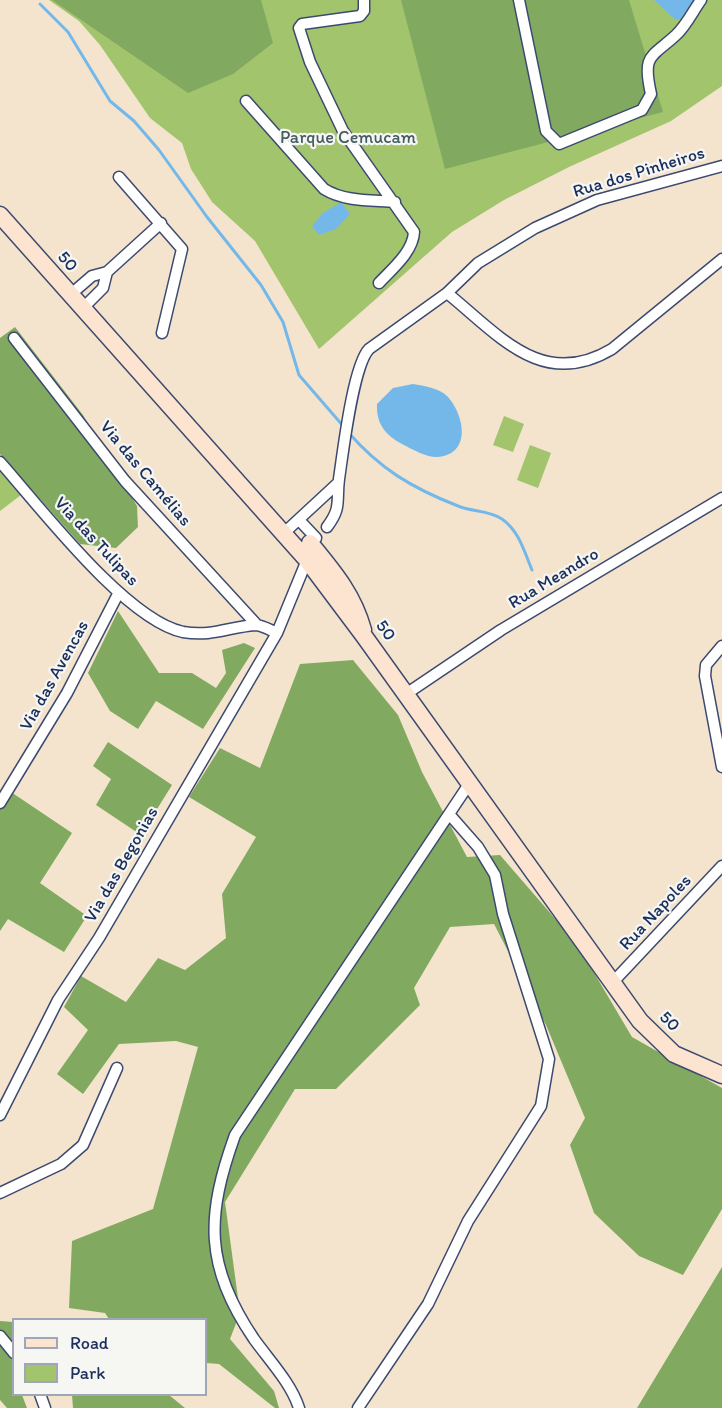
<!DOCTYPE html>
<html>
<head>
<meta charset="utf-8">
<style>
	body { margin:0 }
	#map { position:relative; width:722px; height:1408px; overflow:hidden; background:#f4e4ce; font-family:Itim,sans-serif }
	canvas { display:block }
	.legend { position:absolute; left:12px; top:1318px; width:195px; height:78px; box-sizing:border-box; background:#f6f6f2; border:2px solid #9ea6b7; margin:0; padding:8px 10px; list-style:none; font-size:18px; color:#1b2f5e }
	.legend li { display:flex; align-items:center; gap:12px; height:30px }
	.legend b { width:30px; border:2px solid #9ea6b7 }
</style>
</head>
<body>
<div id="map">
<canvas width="722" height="1408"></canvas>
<ul class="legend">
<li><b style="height:8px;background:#fde4d1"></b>Road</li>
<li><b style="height:16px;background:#a2c46d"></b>Park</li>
</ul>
</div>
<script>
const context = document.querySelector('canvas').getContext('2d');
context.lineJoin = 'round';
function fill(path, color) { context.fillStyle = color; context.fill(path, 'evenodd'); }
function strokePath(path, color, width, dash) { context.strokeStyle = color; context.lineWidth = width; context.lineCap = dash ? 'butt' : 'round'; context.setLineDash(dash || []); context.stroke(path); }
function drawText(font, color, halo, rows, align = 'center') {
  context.font = font + ' Itim,sans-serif'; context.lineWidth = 4.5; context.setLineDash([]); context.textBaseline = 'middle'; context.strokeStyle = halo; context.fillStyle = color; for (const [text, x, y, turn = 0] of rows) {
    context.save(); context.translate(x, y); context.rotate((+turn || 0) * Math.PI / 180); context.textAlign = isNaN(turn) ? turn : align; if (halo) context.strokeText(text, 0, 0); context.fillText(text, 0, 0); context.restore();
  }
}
fill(new Path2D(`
	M 49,0 L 722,0 L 722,86 L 671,121 L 569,167 L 504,200 L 452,232 L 319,349 L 255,241 L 212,202 L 191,169 L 182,143 L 150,118 L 100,45 L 79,21 Z
	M 504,416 L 524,424 L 513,452 L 493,445 Z
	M 530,445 L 551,453 L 538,488 L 517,480 Z
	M 0,470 L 21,495 L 0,511 Z`), '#a2c46d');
fill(new Path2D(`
	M 52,0 L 261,0 L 273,43 L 233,74 L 188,93 Z
	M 401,0 L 629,0 L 663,112 L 445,169 Z
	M 15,327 L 83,415 L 137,506 L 138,527 L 116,548 L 80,544 L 0,454 L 0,338 Z
	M 118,611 L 159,673 L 192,673 L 216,688 L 226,673 L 222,650 L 244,643 L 255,648 L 203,729 L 156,701 L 138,729 L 110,711 L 88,673 Z
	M 353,660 L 398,715 L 422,772 L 467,857 L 500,855 L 577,944 L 632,1037 L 722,1088 L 722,1209 L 683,1275 L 639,1256 L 594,1213 L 570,1145 L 585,1118 L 546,1025 L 494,924 L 450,927 L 414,988 L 420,1005 L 336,1089 L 295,1089 L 225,1202 L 240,1313 L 230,1339 L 274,1391 L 279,1408 L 275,1408 L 219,1364 L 206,1363 L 206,1320 L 109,1319 L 105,1313 L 69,1308 L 72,1241 L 153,1209 L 198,1047 L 176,1041 L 119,1044 L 83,1094 L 57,1074 L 88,1030 L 64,1007 L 81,976 L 126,1002 L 158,958 L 185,970 L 226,938 L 222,894 L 256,837 L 189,797 L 220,748 L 260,768 L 300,664 Z
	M 108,742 L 172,785 L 141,835 L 96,805 L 111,779 L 93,766 Z
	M 11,792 L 72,833 L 40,883 L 87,916 L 64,952 L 8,919 L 0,931 L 0,809 Z
	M 722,1267 L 722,1408 L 637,1408 Z
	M 0,1321 L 13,1322 L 14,1394 L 22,1395 L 27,1408 L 7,1408 L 0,1400 Z
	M 72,1395 L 169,1395 L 185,1408 L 73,1408 Z`), '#81aa60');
fill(new Path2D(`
	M 654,0 L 696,0 L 686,17 L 676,20 Z
	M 341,202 L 350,214 L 336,229 L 319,235 L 312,226 L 323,213 Z
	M 413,384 C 424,386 439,388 447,396 C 465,415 472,455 437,457 C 425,457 412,449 402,444 C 385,435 376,423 377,404 L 393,388 Z`), '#74b8ea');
strokePath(new Path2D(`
	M 40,4 L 68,32 L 110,101 L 134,121 L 159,150 L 207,217 L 261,285 L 283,322 L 299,375 L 344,427
	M 348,432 C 380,469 412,488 458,506 C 472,512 489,510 502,519 C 519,531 524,551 532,570`), '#74b8ea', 3);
const street = new Path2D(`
	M 364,0 L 364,11 L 360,16 L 302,24 L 299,28 L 310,62 L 343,131 L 414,232 C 413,252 392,269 379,283
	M 519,0 L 546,131 L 559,144 L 642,110 L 651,94 C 642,54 651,58 676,35 C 686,26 693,11 701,0
	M 246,101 L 324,189 C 345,202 372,200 395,202
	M 119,177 L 182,249 L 162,333
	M 447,293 C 498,334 542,391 612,349 L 722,259
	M 70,295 L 92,276 L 107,272 L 161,223
	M 82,309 L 103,288 L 107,272
	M 14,338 L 125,481 L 257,625
	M 0,462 C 40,507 126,620 183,632 C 212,637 229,627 255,625 C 262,625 270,630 277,633
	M 299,520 L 316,538
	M 327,527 C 342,507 336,502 339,479 C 343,452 353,366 369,349 L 447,293 L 478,263 L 535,228 L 597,200 L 722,166
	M 284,533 L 338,483
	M 722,646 L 706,665 L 705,676 L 722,767
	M 406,694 L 501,630 L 722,498
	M 0,803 L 67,693 L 118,594
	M 613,982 L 722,866
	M 0,1115 L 58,1000 L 99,938 L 277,633 L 307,560
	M 0,1193 L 61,1164 L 83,1145 L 117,1068
	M 0,1336 L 14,1353
	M 40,1394 L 45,1408
	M 299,1408 C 291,1383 269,1360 254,1339 C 204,1265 206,1216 235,1135 L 469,784
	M 358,1408 L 428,1304 L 468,1221 L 541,1106 L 549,1059 L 503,914 L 495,875 L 478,847 L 449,814`);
const secondary = new Path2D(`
	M 0,215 L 307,560 L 364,636 L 640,1021 L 674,1054 L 722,1075
	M 310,543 C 333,571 353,594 363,630`);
strokePath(street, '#3c4a6f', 13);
strokePath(secondary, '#3c4a6f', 19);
strokePath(street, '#fff', 10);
strokePath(secondary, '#fde4d1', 16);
drawText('18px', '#445c62', '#f6f6f2', [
	["Parque Cemucam",348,138]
]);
drawText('18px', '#1b2f5e', '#f6f6f2', [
	["Rua dos Pinheiros",639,173,-17],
	["50",67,262,49],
	["Via das Camélias",145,474,50],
	["Via das Tulipas",96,542,47],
	["Rua Meandro",554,579,-31],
	["50",385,631,54],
	["Via das Avencas",55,676,-61],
	["Via das Begonias",122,865,-60],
	["Rua Napoles",656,913,-47],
	["50",669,1022,45]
]);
</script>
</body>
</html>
